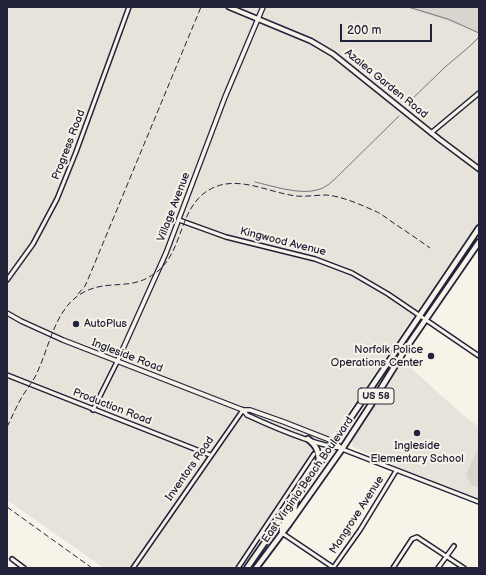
<!DOCTYPE html>
<html>
<head>
<meta charset="utf-8">
<style>
	body { margin:0 }
	#map { position:relative; width:486px; height:575px; overflow:hidden; background:#f7f3e8; font-family:"Balsamiq Sans",sans-serif }
	canvas { display:block }
	.frame { position:absolute; inset:0; border:8px solid #22223b; pointer-events:none }
	.scale { position:absolute; left:340px; top:24px; width:92px; height:18px; box-sizing:border-box; border:2px solid #22223b; border-top:0; padding-left:5px; font-size:12px; line-height:14px; white-space:nowrap; color:#22223b; -webkit-text-stroke:3px #f7f3e8; paint-order:stroke }
</style>
</head>
<body>
<div id="map">
<canvas width="486" height="575"></canvas>
<div class="frame"></div>
<div class="scale">200 m</div>
</div>
<script>
const context = document.querySelector('canvas').getContext('2d');
context.lineJoin = 'round';
function fill(path, color) { context.fillStyle = color; context.fill(path, 'evenodd'); }
function strokePath(path, color, width, dash) { context.strokeStyle = color; context.lineWidth = width; context.lineCap = dash ? 'butt' : 'round'; context.setLineDash(dash || []); context.stroke(path); }
function drawText(font, color, halo, rows, align = 'center') {
  context.font = font + ' "Balsamiq Sans",sans-serif'; context.lineWidth = 4; context.setLineDash([]); context.textBaseline = 'middle'; context.strokeStyle = halo; context.fillStyle = color; for (const [text, x, y, turn = 0] of rows) {
    context.save(); context.translate(x, y); context.rotate((+turn || 0) * Math.PI / 180); context.textAlign = isNaN(turn) ? turn : align; if (halo) context.strokeText(text, 0, 0); context.fillText(text, 0, 0); context.restore();
  }
}
fill(new Path2D(`
	M 7,7 L 406,7 L 479,32 L 479,221 L 331,437 L 314,450 L 234,568 L 104,568 L 7,500 Z
	M 402,360 L 463,415 L 479,427 L 479,500 L 459,494 L 406,471 L 353,447 L 352,445 L 352,439 Z`), '#e7e3db');
fill(new Path2D(`
	M 406,7 L 479,7 L 479,32 Z
	M 479,447 L 479,488 L 471,485 L 466,475 L 472,461 Z`), '#d8d5cf');
strokePath(new Path2D(`
	M 408,7 L 448,19 L 479,33
	M 407,104 L 444,68 L 470,46 L 479,37
	M 255,182 C 273,186 299,195 317,190 C 326,188 333,181 340,174 L 399,116`), '#76747f', 1);
const minor = new Path2D(`
	M 431,133 L 479,93
	M 179,220 L 226,237 L 315,259 L 352,273 L 388,294 L 479,356
	M 7,280 L 33,244 L 57,199 L 76,152 L 129,7
	M 7,375 L 210,455
	M 93,410 L 117,362
	M 342,449 L 479,502
	M 282,533 L 334,568
	M 12,559 L 24,568
	M 133,568 L 243,410
	M 238,568 L 314,454
	M 333,568 L 360,530 L 396,471
	M 393,568 L 412,539 L 417,537 L 464,568
	M 438,568 L 454,546`);
const tertiary = new Path2D(`
	M 7,313 L 21,321 L 63,340 L 243,410 L 250,410 L 284,422 L 335,442 L 342,449
	M 117,362 L 166,253 L 225,97 L 263,7
	M 243,410 L 247,415 C 273,427 313,445 341,448`);
const secondary = new Path2D(`
	M 229,7 L 311,41 L 333,54 L 439,139 L 479,169`);
const primary = new Path2D(`
	M 308,439 C 317,446 319,452 319,463
	M 282,533 L 282,526 L 294,510 L 296,500
	M 247,568 L 331,447 L 479,228
	M 256,568 L 289,524 L 342,449 L 370,406 L 406,348 L 479,242`);
strokePath(minor, '#22223b', 6);
strokePath(tertiary, '#22223b', 6);
strokePath(secondary, '#22223b', 7);
strokePath(primary, '#22223b', 8);
strokePath(minor, '#f7f3e8', 3);
strokePath(tertiary, '#f7f3e8', 3.5);
strokePath(secondary, '#f7f3e8', 4);
strokePath(primary, '#f7f3e8', 4.5);
strokePath(new Path2D(`
	M 78,294 L 85,286 L 89,277 L 201,7
	M 7,427 C 12,417 16,407 22,397 C 26,390 31,384 35,377 C 50,348 54,306 86,291 C 112,279 132,292 158,271 C 182,251 179,214 203,194 C 232,171 265,192 296,196 C 306,197 316,195 326,195 C 342,196 361,205 375,211 C 382,214 389,220 395,224 C 407,232 419,240 430,248
	M 7,507 L 92,568`), '#22223b', 1, [6, 3]);
for (const [x, y, r, color] of [
	[76,324,4,"#22223b"],
	[431,356,4,"#22223b"],
	[417,433,4,"#22223b"]
]) { const dot = new Path2D(); dot.arc(x, y, r, 0, 2 * Math.PI); context.fillStyle = color; context.fill(dot); strokePath(dot, '#f7f3e8', 1.5); }
for (const [x, y, w] of [
	[376,396,36]
]) { const box = new Path2D(); box.roundRect(x - w / 2, y - 8, w, 16, 3); context.fillStyle = '#f7f3e8'; context.fill(box); strokePath(box, '#22223b', 1); }
drawText('bold 10px', '#22223b', null, [
	["US 58",376,396]
]);
drawText('11px', '#22223b', '#f7f3e8', [
	["Azalea Garden Road",386,84,39],
	["Progress Road",69,145,-69],
	["Village Avenue",174,207,-69],
	["Kingwood Avenue",283,242,14],
	["Ingleside Road",127,356,21],
	["Production Road",112,407,21],
	["Inventors Road",190,469,-55],
	["East Virginia Beach Boulevard",308,480,-55],
	["Mangrove Avenue",357,515,-57]
]);
drawText('11px', '#22223b', '#f7f3e8', [
	["AutoPlus",84,324],
	["Norfolk Police",423,350,"right"],
	["Operations Center",423,363,"right"],
	["Ingleside",417,446,"center"],
	["Elementary School",417,459,"center"]
], 'left');
</script>
</body>
</html>
